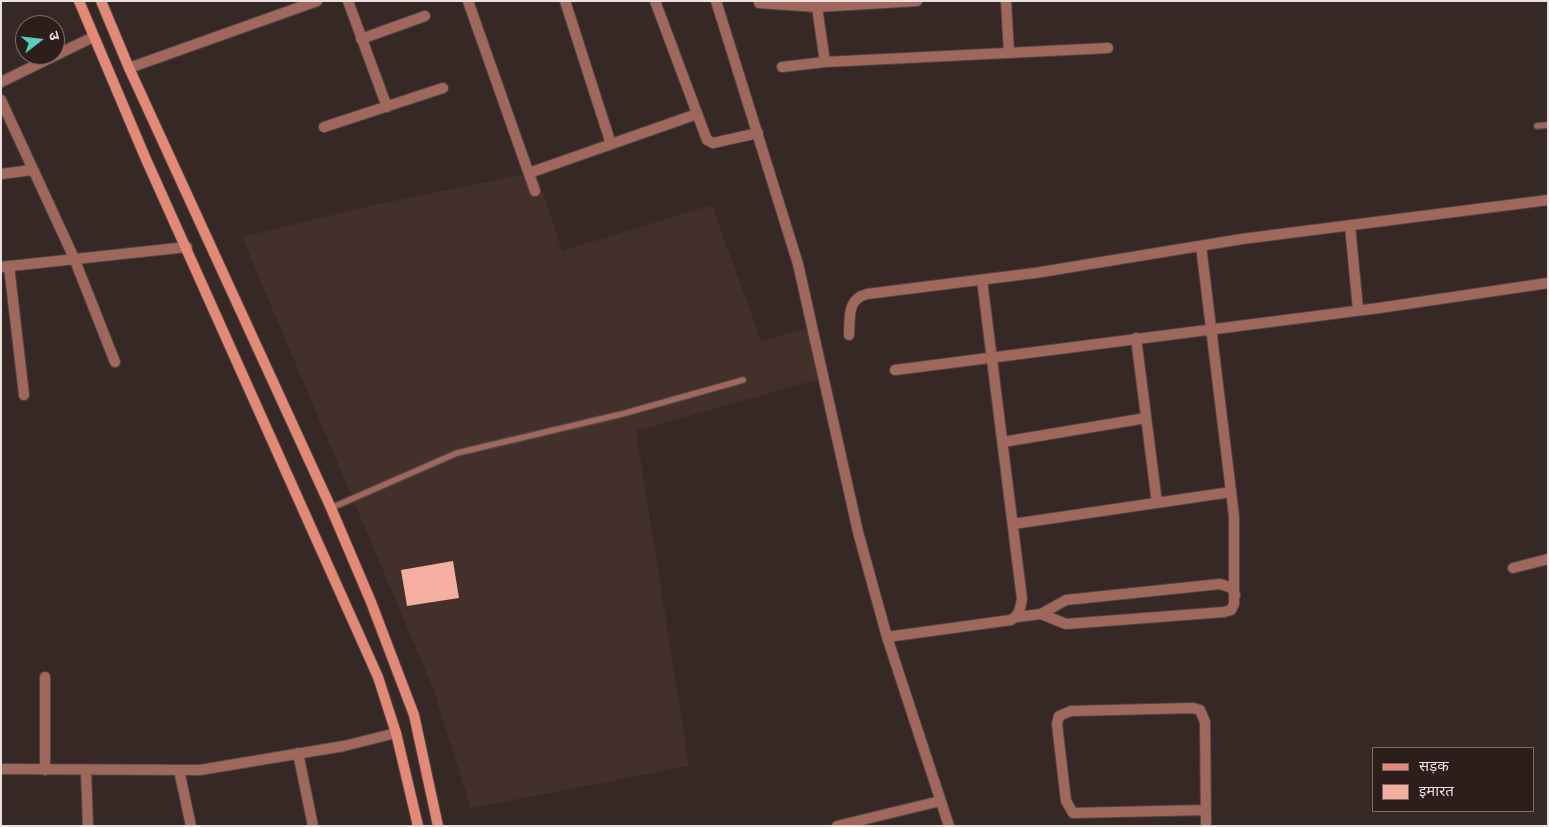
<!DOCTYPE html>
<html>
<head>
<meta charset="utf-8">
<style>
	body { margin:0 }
	#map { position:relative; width:1549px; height:827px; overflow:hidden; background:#362825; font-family:Rubik,"Noto Sans Devanagari",sans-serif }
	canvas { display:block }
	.frame { position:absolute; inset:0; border:2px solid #ebe1df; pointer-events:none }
	.legend { position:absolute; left:1372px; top:747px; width:162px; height:65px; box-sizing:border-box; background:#2c1e1b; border:1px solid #786c69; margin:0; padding:6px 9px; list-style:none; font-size:15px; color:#ebe1df }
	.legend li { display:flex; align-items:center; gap:10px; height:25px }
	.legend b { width:25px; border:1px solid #786c69 }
	.north { position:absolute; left:15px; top:15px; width:50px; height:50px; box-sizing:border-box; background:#2c1e1b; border:1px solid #786c69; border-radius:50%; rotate:74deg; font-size:14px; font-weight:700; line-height:20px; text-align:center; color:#ebe1df }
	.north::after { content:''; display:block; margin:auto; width:18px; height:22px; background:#5acebd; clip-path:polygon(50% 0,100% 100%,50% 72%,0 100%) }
</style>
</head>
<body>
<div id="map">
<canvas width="1549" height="827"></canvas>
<div class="frame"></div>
<ul class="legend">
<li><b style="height:6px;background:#e28978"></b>सड़क</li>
<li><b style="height:14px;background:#f5afa1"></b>इमारत</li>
</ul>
<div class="north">उ</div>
</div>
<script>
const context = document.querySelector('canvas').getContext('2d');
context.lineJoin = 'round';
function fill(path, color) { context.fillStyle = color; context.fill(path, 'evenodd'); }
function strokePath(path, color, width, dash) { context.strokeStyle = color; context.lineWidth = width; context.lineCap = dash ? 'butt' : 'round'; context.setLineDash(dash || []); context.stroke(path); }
fill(new Path2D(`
	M 536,172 L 562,251 L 712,205 L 761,341 L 809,328 L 823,378 L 636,431 L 689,766 L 471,808 L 432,686 L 242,237 L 374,205 Z`), '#44302b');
fill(new Path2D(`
	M 453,561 L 459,598 L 407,606 L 401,570 Z`), '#f5afa1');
const lane = new Path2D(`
	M 1537,126 L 1548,125
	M 331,508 L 457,453 L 622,414 L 743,380`);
const street = new Path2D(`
	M 348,1 L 387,107
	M 468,1 L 535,191
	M 565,1 L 611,144
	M 655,1 L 707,140 L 713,143 L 758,133
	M 716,1 L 798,264 L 858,532 L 887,637 L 949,826
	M 1006,1 L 1009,53
	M 759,3 L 817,7 L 917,1
	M 817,7 L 825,62
	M 361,39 L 425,16
	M 782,67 L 825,62 L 1108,48
	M 129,68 L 317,1
	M 1,82 L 93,37
	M 1,100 L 74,258 L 115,362
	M 324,127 L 443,88
	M 529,173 L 697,114
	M 1,174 L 32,170
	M 1350,226 L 1358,309
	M 9,266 L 24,395
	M 1,267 L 187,247
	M 849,335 C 850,317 847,299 867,294 L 1035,273 L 1242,239 L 1548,200
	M 1136,338 L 1157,503
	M 895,370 L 1379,308 L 1548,283
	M 1003,442 L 1146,418
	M 1013,524 L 1231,492
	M 1513,568 L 1548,559
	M 1041,614 L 1066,624 L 1224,612 L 1231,610 L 1234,604 L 1234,516 L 1201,246
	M 1017,617 L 1041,614 L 1066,600 L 1220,584 L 1232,588 L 1235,595
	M 887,637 L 1011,620 C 1020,615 1020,608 1022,599 L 982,280
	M 298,753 L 313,826
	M 1,769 L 200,770 L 344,746 L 396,733
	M 45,770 L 45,677
	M 179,770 L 191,826
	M 86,771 L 88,826
	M 1206,810 L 1073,813 L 1066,801 L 1057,724 L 1059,716 L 1071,711 L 1193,708 L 1200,710 L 1205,722 L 1206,826
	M 837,826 L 940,801`);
const secondary = new Path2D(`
	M 79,1 L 145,157 L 378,677 L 396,733 L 418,826
	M 101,1 L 129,68 L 331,508 L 371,602 L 414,715 L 438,826`);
strokePath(lane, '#534643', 8);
strokePath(street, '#534643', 12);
strokePath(secondary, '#534643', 12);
strokePath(lane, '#a0685d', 5.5);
strokePath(street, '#a0685d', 10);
strokePath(secondary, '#e28978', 10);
</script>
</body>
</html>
